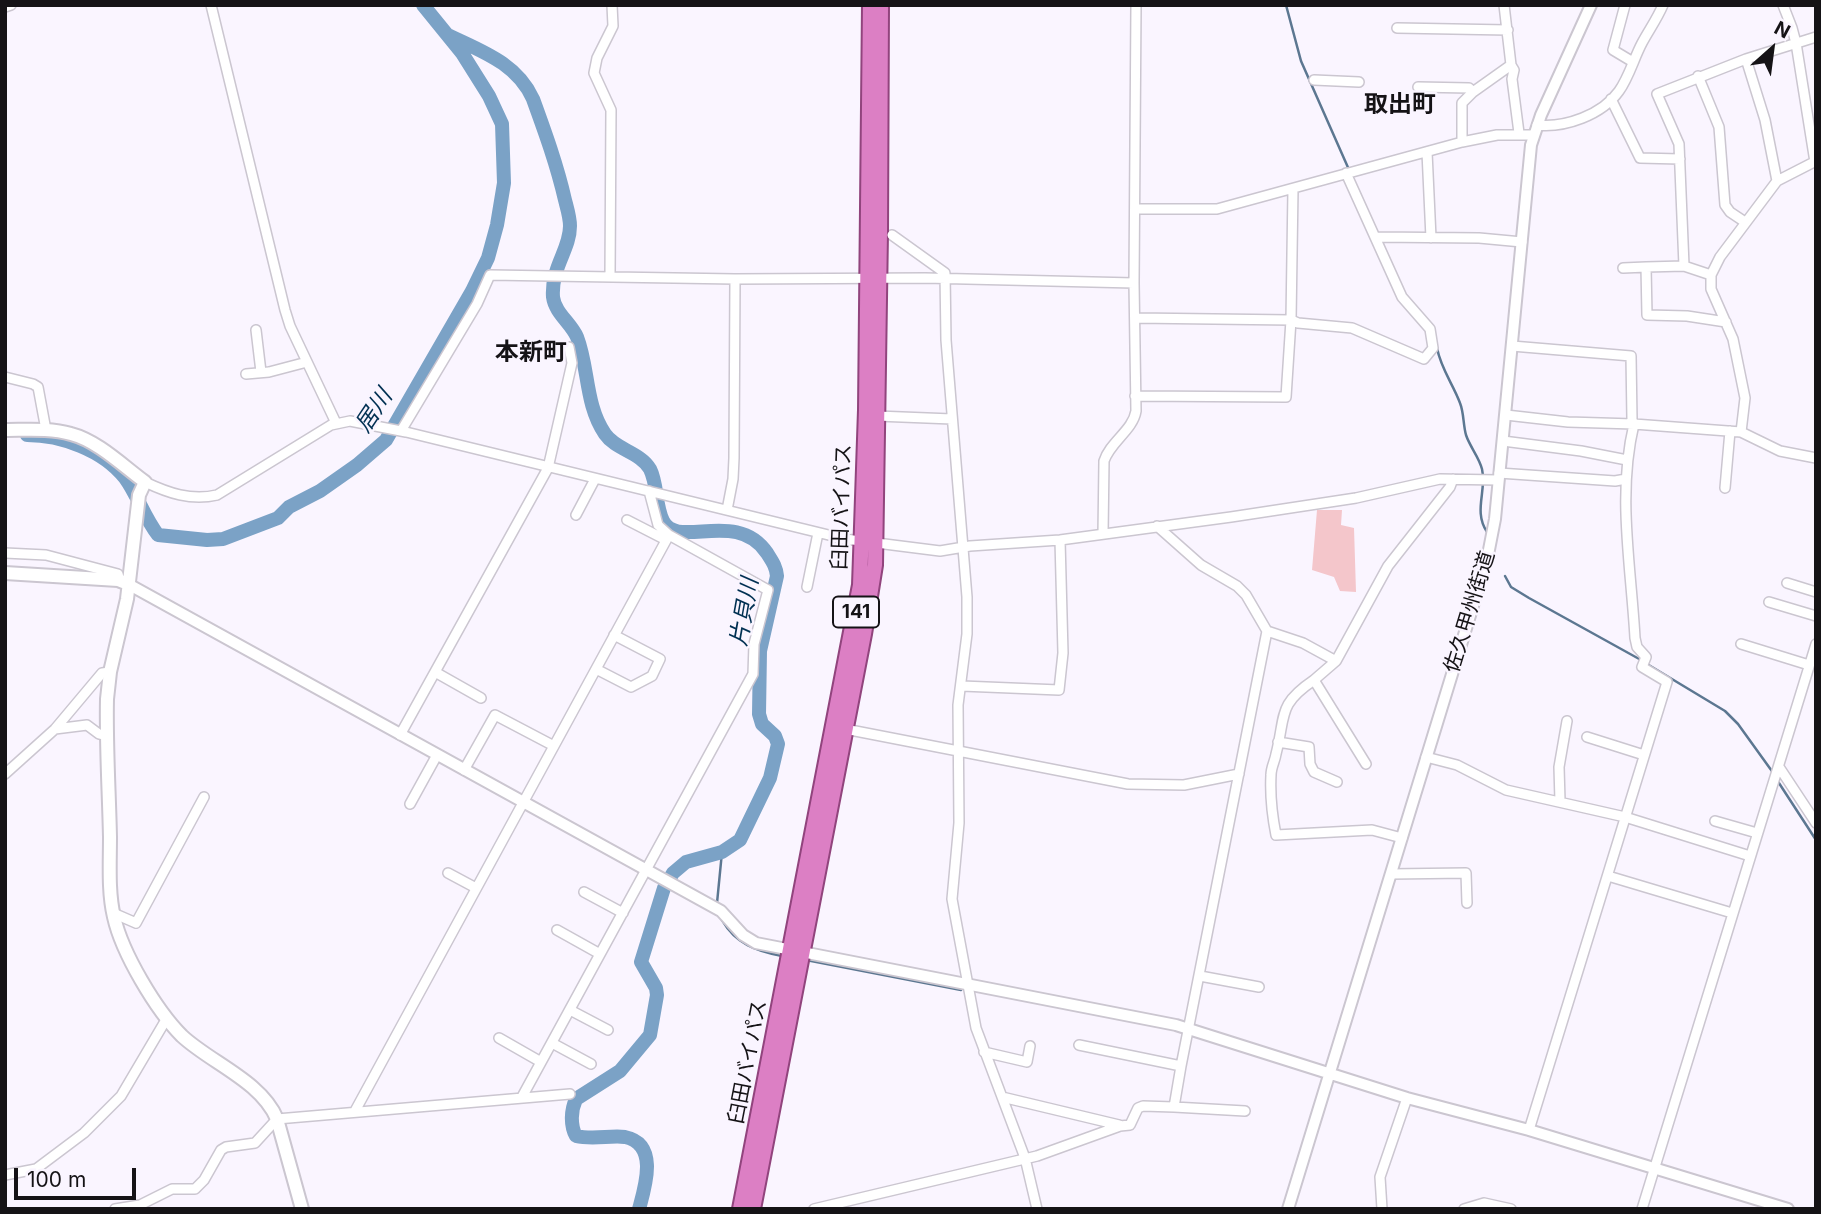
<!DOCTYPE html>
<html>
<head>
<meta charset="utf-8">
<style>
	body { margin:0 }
	#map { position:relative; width:1821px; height:1214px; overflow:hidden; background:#faf5ff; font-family:Inter,sans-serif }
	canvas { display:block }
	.frame { position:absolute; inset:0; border:7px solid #151316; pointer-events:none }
	.north { position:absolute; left:1737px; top:14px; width:70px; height:70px; -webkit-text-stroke:5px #faf5ff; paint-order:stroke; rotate:28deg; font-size:19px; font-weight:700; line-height:28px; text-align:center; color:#151316 }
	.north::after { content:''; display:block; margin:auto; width:24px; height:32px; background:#151316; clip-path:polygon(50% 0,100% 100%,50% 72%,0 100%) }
	.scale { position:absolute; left:14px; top:1168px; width:122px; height:32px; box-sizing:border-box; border:4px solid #151316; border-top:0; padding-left:9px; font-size:21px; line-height:24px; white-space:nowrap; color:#151316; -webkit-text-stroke:5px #faf5ff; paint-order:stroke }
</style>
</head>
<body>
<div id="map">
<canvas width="1821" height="1214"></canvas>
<div class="frame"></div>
<div class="north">N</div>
<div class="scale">100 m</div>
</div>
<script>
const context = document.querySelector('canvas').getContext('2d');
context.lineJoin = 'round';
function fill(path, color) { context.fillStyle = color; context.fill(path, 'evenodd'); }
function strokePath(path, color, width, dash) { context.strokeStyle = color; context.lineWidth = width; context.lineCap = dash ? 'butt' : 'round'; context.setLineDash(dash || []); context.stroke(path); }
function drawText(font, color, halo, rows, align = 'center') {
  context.font = font + ' Inter,"Noto Sans JP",sans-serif'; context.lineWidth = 5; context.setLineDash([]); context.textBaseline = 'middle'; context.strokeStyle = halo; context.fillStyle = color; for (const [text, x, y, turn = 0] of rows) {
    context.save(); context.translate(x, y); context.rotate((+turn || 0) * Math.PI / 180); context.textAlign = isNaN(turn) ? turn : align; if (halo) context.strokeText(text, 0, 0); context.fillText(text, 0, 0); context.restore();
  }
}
fill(new Path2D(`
	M 1317,510 L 1342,510 L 1341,525 L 1354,528 L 1356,592 L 1340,591 L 1334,577 L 1312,570 Z`), '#f4c6cb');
strokePath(new Path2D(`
	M 1286,5 L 1301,61 L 1350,172
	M 1418,309 L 1431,325
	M 1437,348 C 1441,369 1453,384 1460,403 C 1464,413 1463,424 1466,435 C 1470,447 1479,457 1482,469 C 1487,491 1473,511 1487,532
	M 1505,576 L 1511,587 L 1529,598 L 1641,660
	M 1647,664 L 1725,711 L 1738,724 L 1774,774
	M 1777,780 L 1816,840
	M 717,903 L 722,852
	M 722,920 C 736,944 756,951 782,956
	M 806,960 L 961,990`), '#5c7791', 2.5);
strokePath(new Path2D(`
	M 448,35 C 481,51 517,63 533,99 C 545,132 557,165 565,200 C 567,208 570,217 570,226 C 570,250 551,267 553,297 C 555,313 571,323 577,337 C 589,368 585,405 605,434 C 616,450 640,452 650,469 C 658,485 655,505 663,521 C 677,550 737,508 767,553 C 772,561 776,566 777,576 L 760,651 L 759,714 L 762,724 L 775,736 L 778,744 L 770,778 L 740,840 L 722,852 L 686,862 L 673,873 L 664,888 L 641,962 L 656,988 L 657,995 L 650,1035 L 620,1071 L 576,1099 C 571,1110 570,1125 576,1136 C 593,1140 611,1135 625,1137 C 659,1144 645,1187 639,1209
	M 27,435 C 61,435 103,450 125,478 C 138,496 144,517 158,535 L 207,540 L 223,539 L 278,518 L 289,507 L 320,491 L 357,465 L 386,440 L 472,291 L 488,258 L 497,225 L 504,183 L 502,124 L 489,96 L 462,53 L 423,5`), '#7ba2c6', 14);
const minor = new Path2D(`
	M 211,5 L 285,310 L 290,326 L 336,423
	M 1625,5 L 1613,50 L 1633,62
	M 1783,5 L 1792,28 L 1796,43 L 1815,162
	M 5,7 L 11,5
	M 1397,28 L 1508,30
	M 1746,59 L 1765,120 L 1777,181
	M 1511,65 L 1514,70 L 1512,79 L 1519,133
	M 1698,76 L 1719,127 L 1725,205 L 1730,212 L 1745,222
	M 1314,80 L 1359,82
	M 1418,87 L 1469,88 L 1473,92
	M 1611,99 L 1640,158 L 1680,159
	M 1537,125 C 1565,128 1602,115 1619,91 C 1629,77 1634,58 1642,43 C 1649,30 1657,19 1663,5
	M 1462,142 L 1462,103 L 1473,92 L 1511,65 L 1504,5
	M 1427,152 L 1431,238
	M 1136,209 L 1217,209 L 1462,142 L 1497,135 L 1533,135
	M 892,235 L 945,273 L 946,340 L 967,597 L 967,634 L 958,705 L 959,823 L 952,899 L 976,1028 L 1025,1158 L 1037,1209
	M 1376,237 L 1479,238 L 1522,242
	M 1684,266 L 1679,144 L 1657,94 L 1746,59 L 1816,37
	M 1623,268 L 1646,267
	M 1711,275 L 1684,266 L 1646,267 L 1647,315 L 1687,316 L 1726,322
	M 610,276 L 611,110 L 594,73 L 597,58 L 613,26 L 612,5
	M 1136,318 L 1291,320 L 1298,323 L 1352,328 L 1424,359 L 1433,348 L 1430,329 L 1402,297 L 1346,173
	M 256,330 L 261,372
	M 1512,346 L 1631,356 L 1632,420 L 1634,424 C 1617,495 1631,565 1635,638 L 1637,647 L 1646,657 L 1642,667 L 1667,682 L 1529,1130
	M 246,374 L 269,372 L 307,362
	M 5,377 L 33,384 L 38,387 L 46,430
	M 1135,396 L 1286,397 L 1291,320 L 1293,189
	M 1506,415 L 1568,422 L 1634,424 L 1741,432 L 1780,451 L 1816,458
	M 877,416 L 952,419
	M 401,431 L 477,304 L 490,275 L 735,279 L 925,278 L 1134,283
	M 1741,432 L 1745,398 L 1733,339 L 1711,289 L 1711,275 L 1720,257 L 1777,181 L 1816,161
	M 1503,441 L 1581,451 L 1627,460
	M 1499,473 L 1615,481 L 1626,479
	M 145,482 C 168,493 191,501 217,495 L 331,425 L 350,421 L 406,432 L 845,539 L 940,551 L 970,546 L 1060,540 L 1231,517 L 1356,498 L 1440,479 L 1498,480
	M 1725,488 L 1730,431
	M 727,510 L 733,479 L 734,458 L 735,279
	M 576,515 L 595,479
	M 627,520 L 666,540
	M 1157,526 L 1201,565 L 1237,586 L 1246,595 L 1267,631 L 1303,643 L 1336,661 L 1388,566 L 1450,487 L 1453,479
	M 1103,534 L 1104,461 C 1110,442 1133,430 1136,411 L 1134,283 L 1136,5
	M 5,553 L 46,555 L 118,574 L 120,581
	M 1787,583 L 1816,592
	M 807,587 L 818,533
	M 1769,602 L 1816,616
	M 1741,644 L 1809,665
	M 1336,661 L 1314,680 L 1366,764
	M 596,669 L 631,687 L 652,676 L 660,659 L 614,635
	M 435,672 L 481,698
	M 1314,680 C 1277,705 1286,715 1276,754 C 1275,761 1271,767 1271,775 C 1270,794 1272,815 1276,835 L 1372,830 L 1402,838
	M 962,686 L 1059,690 L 1063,653 L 1060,540
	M 55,729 L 87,725 L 99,734 L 107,736
	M 845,729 L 1128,784 L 1184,785 L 1239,774
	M 400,735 L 548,468 L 572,363 L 569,347
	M 1587,737 L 1644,755
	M 1278,742 L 1309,747 L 1310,764 L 1314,772 L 1337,782
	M 1426,757 L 1457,765 L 1506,790 L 1625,817 L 1750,856
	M 1779,767 L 1816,823
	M 464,770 L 495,715 L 554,746
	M 5,774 L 55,729 L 102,673 L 110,672
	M 1560,801 L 1559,767 L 1567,721
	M 410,804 L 437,755
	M 1715,821 L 1757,833
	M 448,873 L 476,888
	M 1391,874 L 1466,873 L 1467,903
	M 1608,876 L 1732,913
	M 584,892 L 623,913
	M 113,913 L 136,923 L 204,797
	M 557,930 L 600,954
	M 1200,976 L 1259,987
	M 570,1010 L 608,1030
	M 499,1038 L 541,1062
	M 552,1043 L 591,1064
	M 1079,1045 L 1181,1066
	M 984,1052 L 1027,1062 L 1030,1046
	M 522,1097 L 753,674 L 754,644 L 768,590 L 669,535
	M 1002,1097 L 1119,1125
	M 1174,1107 L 1245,1111
	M 355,1111 L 669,535 L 658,525 L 649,491
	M 5,1175 L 36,1169 L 84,1133 L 121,1096 L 167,1018
	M 115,1209 L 140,1205 L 172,1189 L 195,1189 L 204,1180 L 221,1150 L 226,1147 L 255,1143 L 277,1119 L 570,1094
	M 814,1209 L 1037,1156 L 1120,1126 L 1130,1125 L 1138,1108 L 1143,1106 L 1174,1107 L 1181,1066 L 1267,631
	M 1382,1209 L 1380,1177 L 1407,1098
	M 1464,1209 L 1484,1203 L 1511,1209
	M 1642,1209 L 1816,644`);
const tertiary = new Path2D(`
	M 128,584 L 721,911 L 743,935 L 756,943 L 1176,1025 L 1407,1098 L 1529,1130 L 1788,1209
	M 1288,1209 L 1487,560 L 1495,519 L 1531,145 L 1541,115 L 1591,5`);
const secondary = new Path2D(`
	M 5,430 C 27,430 50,428 71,434 C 98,441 123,466 145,482 L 139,495 L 127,599 L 110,672 L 107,699 C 106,745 109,791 110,837 C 110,863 108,892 114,917 C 122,953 156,1010 182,1036 C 211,1063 261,1081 277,1119 L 302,1209
	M 5,573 L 118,580 L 128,584`);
const trunk = new Path2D(`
	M 740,1209 L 860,585 L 866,410 L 870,5
	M 753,1209 L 864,634 L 875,565 L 880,232 L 881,5`);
strokePath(minor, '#cbc6d0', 12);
strokePath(tertiary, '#cbc6d0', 14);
strokePath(secondary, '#cbc6d0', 16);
strokePath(trunk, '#91447d', 18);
strokePath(minor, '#fff', 9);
strokePath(tertiary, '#fff', 10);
strokePath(secondary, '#fff', 12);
strokePath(trunk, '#dc7fc4', 14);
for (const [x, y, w] of [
	[856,612,46]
]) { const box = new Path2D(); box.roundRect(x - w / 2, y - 15.5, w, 31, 5); context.fillStyle = '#faf5ff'; context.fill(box); strokePath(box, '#151316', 2); }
drawText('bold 19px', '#151316', null, [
	["141",856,612]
]);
drawText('21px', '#151316', '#faf5ff', [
	["臼田バイパス",842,507,-88],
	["佐久甲州街道",1470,612,-73],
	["臼田バイパス",748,1062,-79]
]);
drawText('italic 23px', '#003052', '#faf5ff', [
	["居川",374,411,-56],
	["片貝川",745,612,-80]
]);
drawText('bold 24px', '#151316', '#faf5ff', [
	["取出町",1400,105],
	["本新町",531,353]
]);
</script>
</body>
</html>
